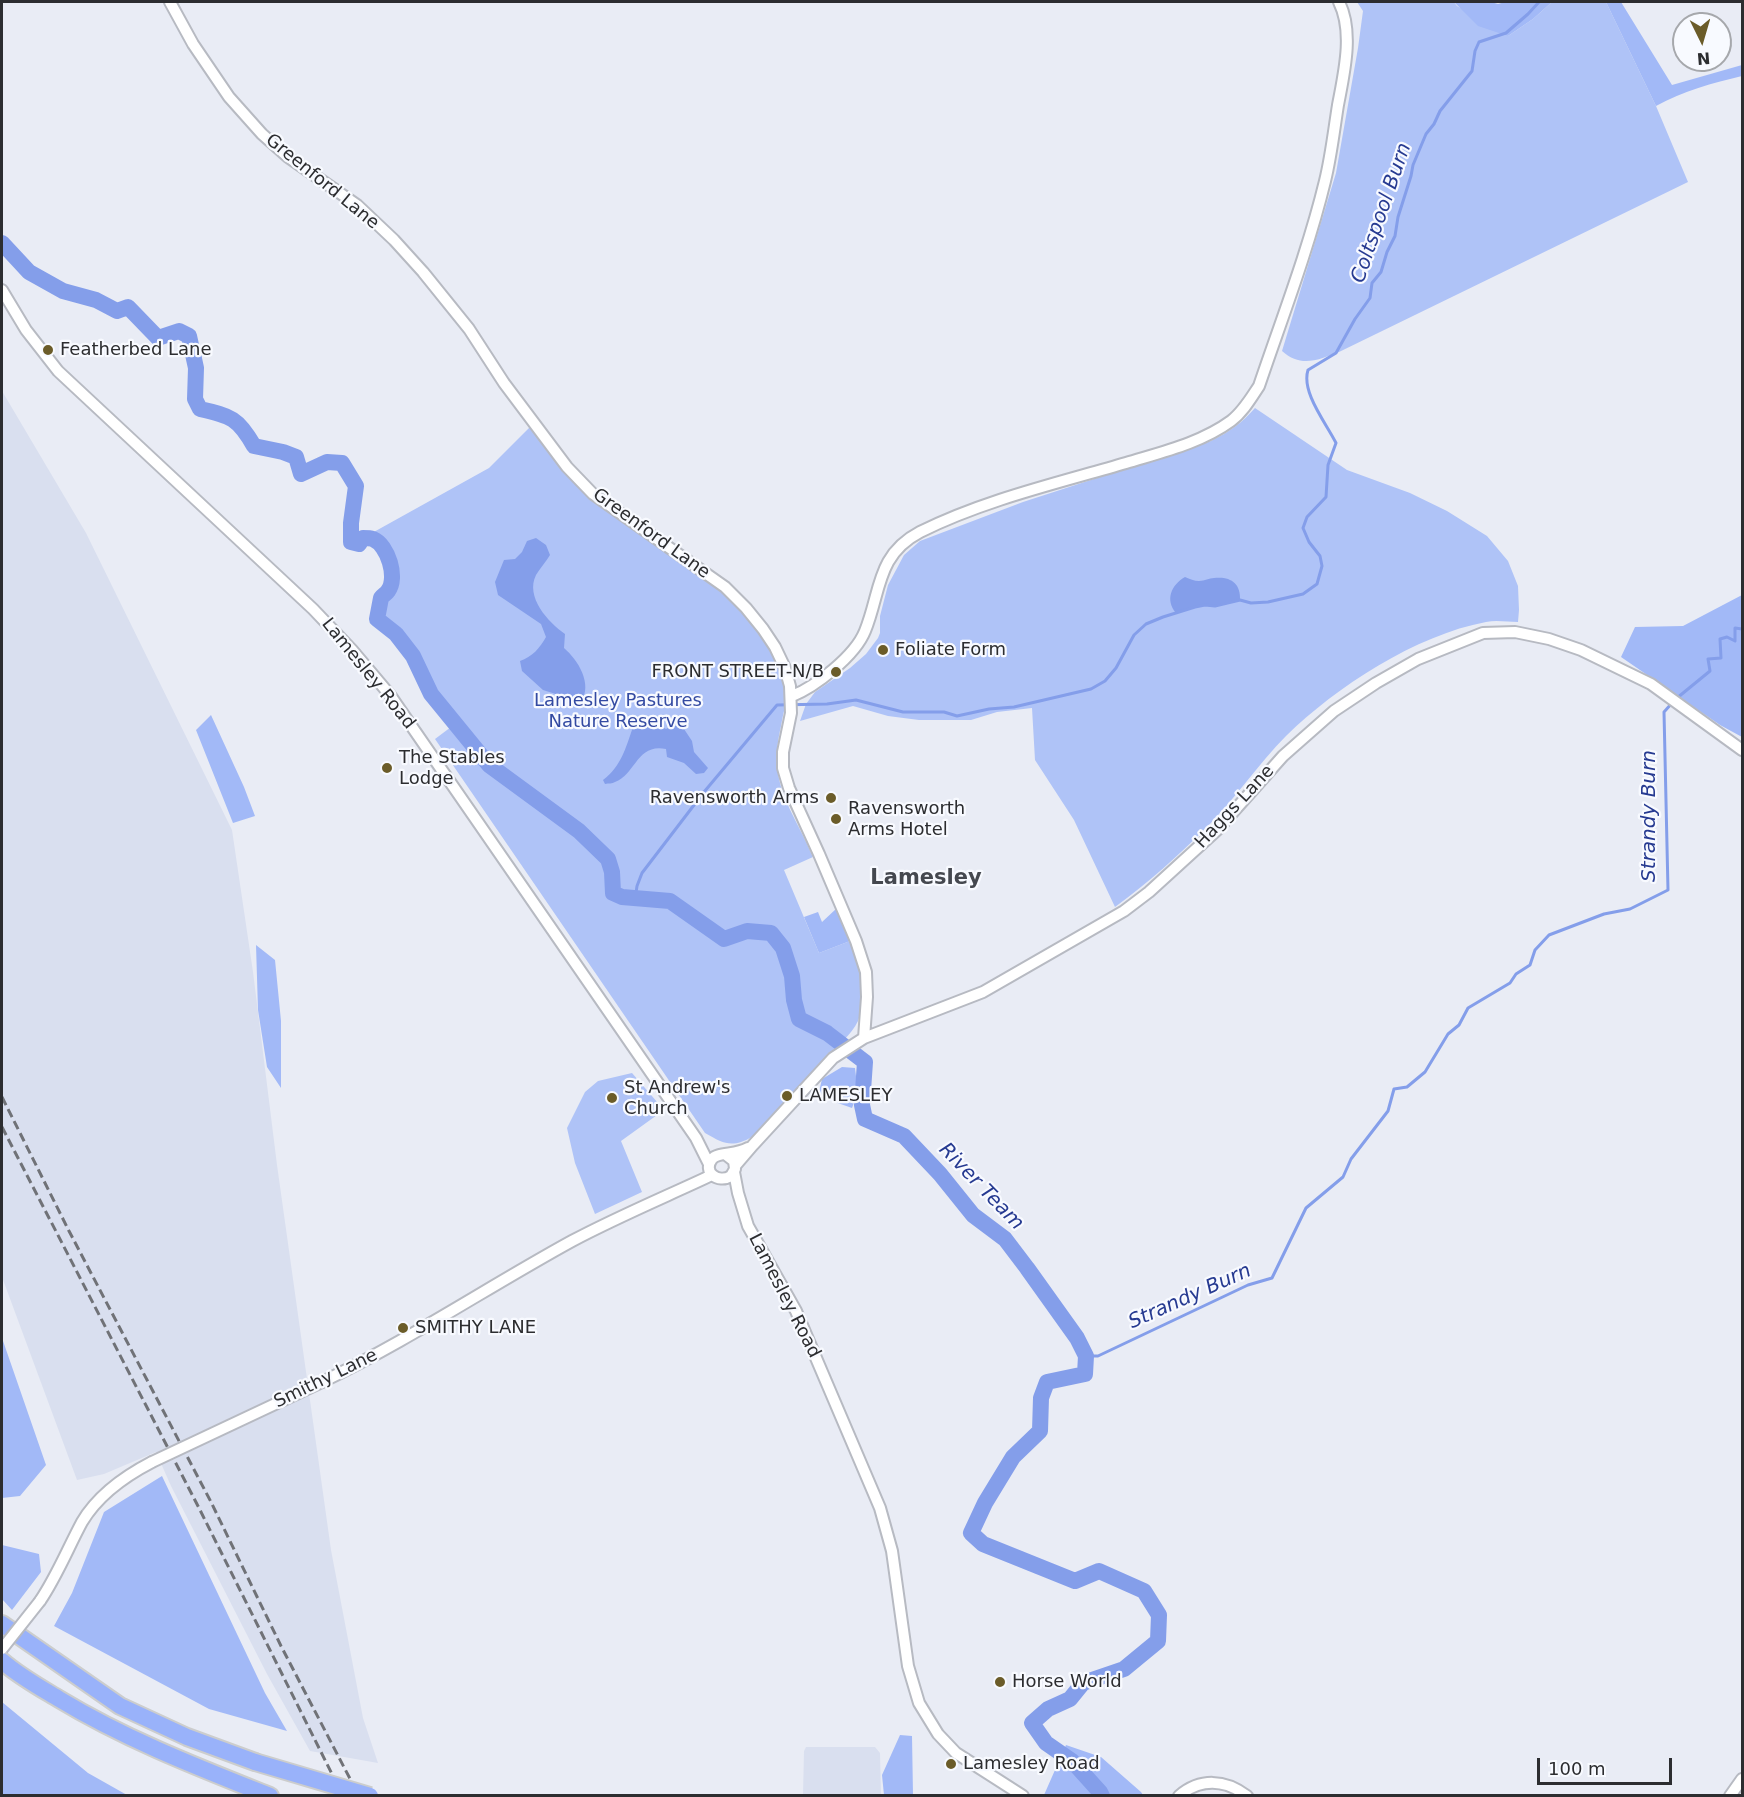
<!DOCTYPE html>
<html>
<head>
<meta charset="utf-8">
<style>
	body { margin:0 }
	#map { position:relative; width:1744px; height:1797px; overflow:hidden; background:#e9ecf5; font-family:"DejaVu Sans",sans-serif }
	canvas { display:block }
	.frame { position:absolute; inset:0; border:3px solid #2c2d30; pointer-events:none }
	.north { position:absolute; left:1672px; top:12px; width:60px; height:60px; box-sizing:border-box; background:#f8faff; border:2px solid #a6a8ac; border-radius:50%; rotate:175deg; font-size:16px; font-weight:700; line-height:24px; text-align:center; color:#2c2d30 }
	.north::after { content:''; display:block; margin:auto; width:21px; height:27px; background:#6b5c29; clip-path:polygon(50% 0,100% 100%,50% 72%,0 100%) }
	.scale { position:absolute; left:1537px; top:1758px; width:135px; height:27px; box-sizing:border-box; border:3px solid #2c2d30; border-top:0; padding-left:8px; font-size:18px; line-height:21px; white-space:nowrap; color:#2c2d30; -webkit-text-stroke:4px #f8faff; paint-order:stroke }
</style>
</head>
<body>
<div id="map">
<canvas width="1744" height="1797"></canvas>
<div class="frame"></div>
<div class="north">N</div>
<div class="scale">100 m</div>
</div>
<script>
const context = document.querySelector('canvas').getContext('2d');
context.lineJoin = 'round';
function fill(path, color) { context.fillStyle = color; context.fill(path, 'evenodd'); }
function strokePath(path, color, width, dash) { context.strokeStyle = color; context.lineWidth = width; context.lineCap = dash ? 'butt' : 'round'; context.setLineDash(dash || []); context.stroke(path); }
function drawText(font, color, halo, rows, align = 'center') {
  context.font = font + ' "DejaVu Sans",sans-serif'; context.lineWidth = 4.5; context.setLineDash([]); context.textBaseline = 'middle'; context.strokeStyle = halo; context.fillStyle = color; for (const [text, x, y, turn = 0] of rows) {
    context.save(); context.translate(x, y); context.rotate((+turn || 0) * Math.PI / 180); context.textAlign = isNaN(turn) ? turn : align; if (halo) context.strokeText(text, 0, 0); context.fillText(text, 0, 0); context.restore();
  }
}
fill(new Path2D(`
	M 2,391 L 86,533 L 232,830 L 253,972 L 277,1165 L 331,1550 L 363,1718 L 378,1763 L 310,1751 L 267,1674 L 171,1486 L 156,1452 L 104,1474 L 77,1480 L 2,1277 Z
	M 806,1747 L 875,1747 L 880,1753 L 881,1795 L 803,1795 L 804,1751 Z`), '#d9dfef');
fill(new Path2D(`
	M 1357,2 L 1454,2 L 1457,6 L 1508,36 L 1533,19 L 1552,2 L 1606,2 L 1656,106 L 1688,182 L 1339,352 C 1318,360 1301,368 1282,351 L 1336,173 L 1358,48 L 1363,11 Z
	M 1255,408 L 1347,470 L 1410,493 L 1447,511 L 1487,536 L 1508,561 L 1518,586 L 1519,610 L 1518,622 C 1508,622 1496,620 1486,622 C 1416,635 1336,687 1286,736 C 1258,764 1236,798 1208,826 C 1179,855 1148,883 1115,907 L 1074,820 L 1035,760 L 1032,708 L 997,712 L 971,720 L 919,720 L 888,716 L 853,706 L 800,721 L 806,704 L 815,692 L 850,668 L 866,654 L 878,638 L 880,633 L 880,616 L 888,585 L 904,555 L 920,541 L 1023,502 L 1211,441 C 1229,432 1242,423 1255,408 Z
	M 534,423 L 593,494 L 725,587 L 763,629 L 792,696 C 783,709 784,712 781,726 C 767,785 792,807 813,857 L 784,870 L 819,953 L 850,941 C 860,965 869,995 858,1021 C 851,1036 838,1044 828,1056 C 803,1083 777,1110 752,1137 C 732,1148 724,1144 705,1133 L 435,739 L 455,724 L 431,694 L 413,656 L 396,634 L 377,619 L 381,598 L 389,591 L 393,572 L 389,559 L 379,543 L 372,538 L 363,538 L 489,468 Z
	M 632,1073 L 664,1110 L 621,1141 L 642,1192 L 595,1214 L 575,1163 L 567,1128 L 585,1092 L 598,1081 Z`), '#afc3f7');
fill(new Path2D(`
	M 1454,2 L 1491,2 L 1498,4 L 1505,2 L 1552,2 L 1533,19 L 1508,36 L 1478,26 Z
	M 1606,2 L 1621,2 L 1672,85 L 1742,65 L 1742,76 C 1713,83 1683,91 1656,106 Z
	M 1742,595 L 1742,737 L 1720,725 L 1621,657 L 1635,627 L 1683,626 Z
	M 211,715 L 244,787 L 255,816 L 233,823 L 196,730 Z
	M 837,908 L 850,941 L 819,953 L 804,917 L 818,912 L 822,922 Z
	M 256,945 L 275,960 L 281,1021 L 281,1088 L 267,1067 L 258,1010 Z
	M 842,1067 L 855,1068 L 858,1092 L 852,1108 L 818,1096 L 822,1079 Z
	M 2,1338 L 46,1465 L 20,1496 L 2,1498 Z
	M 162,1476 L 265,1693 L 287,1731 L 209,1709 L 54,1626 L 72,1593 L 104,1512 Z
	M 2,1545 L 39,1554 L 41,1572 L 12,1610 L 2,1599 Z
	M 2,1702 L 88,1773 L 127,1795 L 2,1795 Z
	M 900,1735 L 912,1736 L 913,1795 L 884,1795 L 882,1775 Z
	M 1066,1745 L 1101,1757 L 1141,1792 L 1143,1795 L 1044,1795 Z`), '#a2b9f7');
fill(new Path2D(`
	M 536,538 L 546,545 L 550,555 C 546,562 540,568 536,575 C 525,597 548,622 565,634 L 564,648 C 578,660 593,684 581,702 L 543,690 L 522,671 L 520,661 C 532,657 540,648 546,637 L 541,624 L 498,595 L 495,582 L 504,560 L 515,559 L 522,552 L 527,541 Z
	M 1185,577 C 1190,579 1194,581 1199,581 C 1205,581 1209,578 1214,578 C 1230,576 1241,583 1240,600 L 1215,606 L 1205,605 L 1195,607 L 1176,613 C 1165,600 1171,585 1185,577 Z
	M 643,724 L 659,725 L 666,729 L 671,726 L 682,726 L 692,741 L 694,752 L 708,768 L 704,773 L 696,774 L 684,763 L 667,757 L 666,749 C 637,743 636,774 615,782 C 612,784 609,783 605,784 L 603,780 C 621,767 626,747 633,727 Z`), '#849eea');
strokePath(new Path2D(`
	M 1677,698 L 1710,671 L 1708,659 L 1721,658 L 1720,639 L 1727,637 L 1735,641 L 1735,628 L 1742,629
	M 635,899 L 637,886 L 642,873 L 704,792 L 777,705 L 827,704 L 856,700 L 903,712 L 944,712 L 957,716 L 989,709 L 1014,707 L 1091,689 L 1105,681 L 1116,668 L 1134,635 L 1146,624 L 1163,617 L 1195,607 L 1205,605 L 1215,606 L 1240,600 L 1251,603 L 1268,602 L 1303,594 L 1317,584 L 1322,566 L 1320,556 L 1309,542 L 1303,528 L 1307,517 L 1326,497 L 1328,465 L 1336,443 C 1326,423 1301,392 1308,370 L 1336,353 L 1355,319 L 1370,298 L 1372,283 L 1381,272 L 1387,252 L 1395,236 L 1398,217 L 1411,176 L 1413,165 L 1426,134 L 1434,124 L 1440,111 L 1472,71 L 1475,51 L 1479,42 L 1506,33 L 1528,14 L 1539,2
	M 1086,1356 L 1098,1356 L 1248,1285 L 1272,1278 L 1306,1208 L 1343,1177 L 1351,1159 L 1388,1111 L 1394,1089 L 1407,1087 L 1425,1072 L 1448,1034 L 1459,1025 L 1468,1008 L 1510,983 L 1516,974 L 1530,965 L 1535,950 L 1549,935 L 1604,914 L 1630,909 L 1668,890 L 1664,712 L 1672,703`), '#849eea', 3);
strokePath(new Path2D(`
	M 2,243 L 29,272 L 63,291 L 96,300 L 117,311 L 128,307 L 158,338 L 179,331 L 189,336 L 196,368 L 195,399 L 200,409 C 231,416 238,418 254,446 L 283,452 L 296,457 L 301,474 L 327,462 L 342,463 L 356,486 L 351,523 L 351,542 L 359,544 L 363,538 C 366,538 370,538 373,539 C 388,545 398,578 388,591 C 386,594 383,595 381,598 L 377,619 L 396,634 L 413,656 L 431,694 L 489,765 L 579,831 L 608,859 L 612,872 L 613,893 L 622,897 L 670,901 L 724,939 L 747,931 L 771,933 L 783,948 L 792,976 L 794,1000 L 799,1019 L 827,1033 L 865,1062 L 862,1105 L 865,1119 L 904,1136 L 940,1174 L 973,1215 L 1005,1239 L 1027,1268 L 1077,1338 L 1086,1356 L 1085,1374 L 1047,1382 L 1041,1398 L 1040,1431 L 1013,1457 L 985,1503 L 971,1533 L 983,1544 L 1075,1581 L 1099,1571 L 1144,1591 L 1159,1615 L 1158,1641 L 1124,1669 L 1083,1683 L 1070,1699 L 1048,1709 L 1032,1723 L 1046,1743 L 1072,1761 L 1100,1792 L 1102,1796`), '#849eea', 16);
const minor = new Path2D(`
	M 170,2 L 193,44 L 229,97 L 262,134 L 288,157 L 357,205 L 394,240 L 423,272 L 469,329 L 504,383 L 567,467 L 593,494 L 725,587 L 746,608 L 763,629 L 775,647 L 785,668 L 790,686 L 791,713 L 783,752 L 783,768 L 789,788 L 819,854 L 856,941 L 866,972 L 867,997 L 864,1038
	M 2,290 L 26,330 L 58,371 L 313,609 L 352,650 L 390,695 L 696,1138 L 709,1164
	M 792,696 C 815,687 855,656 865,631 C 881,592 876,555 920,532 C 984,500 1058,483 1126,463 C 1162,452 1201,443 1231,421 C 1243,412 1251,398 1259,386 C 1282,318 1308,251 1325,181 C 1331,157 1334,130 1338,105 C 1344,73 1354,32 1339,2
	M 725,1154 L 734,1161 L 735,1169 L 731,1176 C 718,1184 702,1172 712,1159 C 717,1152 737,1155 748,1148
	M 735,1166 L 753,1145 L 833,1058 L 864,1038 L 983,992 L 1124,911 L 1149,892 L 1217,830 L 1283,756 L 1334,711 L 1376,683 L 1418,659 L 1483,633 L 1515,632 L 1549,639 L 1581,650 L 1651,684 L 1742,750
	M 734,1172 L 738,1193 L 748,1226 L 796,1311 L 880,1508 L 892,1551 L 908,1666 L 919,1703 L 938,1734 L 956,1753 L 1023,1796
	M 322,1382 C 409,1340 488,1287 572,1241 C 617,1217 665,1197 712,1175
	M 40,1601 C 57,1576 68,1548 82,1522 C 98,1495 125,1476 152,1462
	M 1179,1796 C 1200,1778 1225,1779 1247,1796
	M 1730,1796 L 1742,1779`);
const highway = new Path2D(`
	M 2,1624 L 120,1706 L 187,1737 L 255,1762
	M 2,1661 C 19,1676 39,1687 59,1699 C 125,1739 197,1767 270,1796`);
strokePath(minor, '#b7bac2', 14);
strokePath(highway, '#cccdcd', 20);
strokePath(minor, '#fff', 10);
strokePath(highway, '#99b2fa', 16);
strokePath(new Path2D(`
	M 2,1097 L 69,1231 L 211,1502 L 281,1646 L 359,1796
	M 2,1127 L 199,1508 L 343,1796`), '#707277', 3, [9, 4.5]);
const minorBridge = new Path2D(`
	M 152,1462 L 322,1382
	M 2,1649 L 40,1601`);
const highwayBridge = new Path2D(`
	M 255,1762 L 370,1796`);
strokePath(minorBridge, '#b7bac2', 14, []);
strokePath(highwayBridge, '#cccdcd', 20, []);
strokePath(minorBridge, '#fff', 10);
strokePath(highwayBridge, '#99b2fa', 16);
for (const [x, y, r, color] of [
	[48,350,6,"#6b5c29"],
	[883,650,6,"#6b5c29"],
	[836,672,6,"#6b5c29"],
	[387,768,6,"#6b5c29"],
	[831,798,6,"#6b5c29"],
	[836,819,6,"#6b5c29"],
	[787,1096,6,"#6b5c29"],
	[612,1098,6,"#6b5c29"],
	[403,1328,6,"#6b5c29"],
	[1000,1682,6,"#6b5c29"],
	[951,1764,6,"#6b5c29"]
]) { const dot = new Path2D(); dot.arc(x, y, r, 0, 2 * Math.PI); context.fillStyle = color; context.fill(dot); strokePath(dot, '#f8faff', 2); }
drawText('18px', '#2c2d30', '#f8faff', [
	["Greenford Lane",322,182,39],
	["Greenford Lane",651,534,36],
	["Lamesley Road",368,674,51],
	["Haggs Lane",1235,807,-47],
	["Lamesley Road",784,1296,63],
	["Smithy Lane",326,1379,-26]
]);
drawText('18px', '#2c2d30', '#f8faff', [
	["Featherbed Lane",60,350],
	["Foliate Form",895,650],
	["FRONT STREET-N/B",824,672,"right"],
	["The Stables",399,758],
	["Lodge",399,779],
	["Ravensworth Arms",819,798,"right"],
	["Ravensworth",848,809],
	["Arms Hotel",848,830],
	["St Andrew's",624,1088],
	["Church",624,1109],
	["LAMESLEY",799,1096],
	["SMITHY LANE",415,1328],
	["Horse World",1012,1682],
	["Lamesley Road",963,1764]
], 'left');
drawText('18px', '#334aa2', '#f8faff', [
	["Lamesley Pastures",618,701],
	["Nature Reserve",618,722]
]);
drawText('italic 20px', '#263a91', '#f8faff', [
	["Coltspool Burn",1382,213,-71],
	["Strandy Burn",1650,816,-90],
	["River Team",981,1187,46],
	["Strandy Burn",1190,1297,-24]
]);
drawText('bold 21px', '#45484f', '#f8faff', [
	["Lamesley",926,879]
]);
</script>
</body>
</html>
